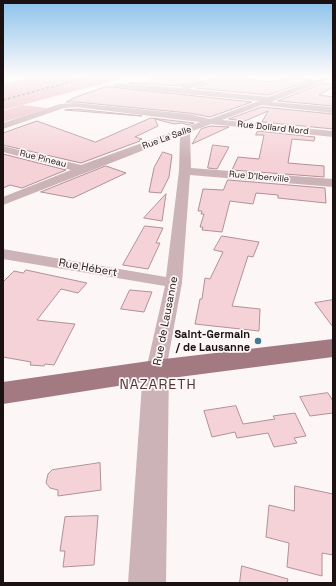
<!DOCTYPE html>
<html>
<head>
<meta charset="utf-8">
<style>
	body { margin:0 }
	#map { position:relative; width:336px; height:586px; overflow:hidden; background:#fdf6f7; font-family:"Space Grotesk",sans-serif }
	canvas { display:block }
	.frame { position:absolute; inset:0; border:4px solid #1b1012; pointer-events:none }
</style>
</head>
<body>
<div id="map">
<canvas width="336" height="586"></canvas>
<div class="frame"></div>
</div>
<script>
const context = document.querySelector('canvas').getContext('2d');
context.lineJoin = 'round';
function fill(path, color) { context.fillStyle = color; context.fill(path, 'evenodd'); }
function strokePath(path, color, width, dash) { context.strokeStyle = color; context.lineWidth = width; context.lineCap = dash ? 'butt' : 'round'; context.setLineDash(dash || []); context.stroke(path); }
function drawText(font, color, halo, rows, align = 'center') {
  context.font = font + ' "Space Grotesk",sans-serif'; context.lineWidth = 3.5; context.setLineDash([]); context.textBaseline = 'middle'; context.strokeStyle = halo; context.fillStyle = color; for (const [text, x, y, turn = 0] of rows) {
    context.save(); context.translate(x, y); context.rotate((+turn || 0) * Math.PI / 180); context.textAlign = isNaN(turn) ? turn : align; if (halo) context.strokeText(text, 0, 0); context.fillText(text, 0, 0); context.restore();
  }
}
fill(new Path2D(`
	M 22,105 L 47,108 L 24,116 L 3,122 L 3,111 Z`), '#eab7c0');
fill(new Path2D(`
	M 30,77 L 128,77 L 3,110 L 3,84 Z`), '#e9b4be');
const building = new Path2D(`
	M 154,77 L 191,77 L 201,79 L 182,85 L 180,86 L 129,83 L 145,83 Z
	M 227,77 L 239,77 L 267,82 L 294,77 L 312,80 L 268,95 L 196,88 Z
	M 324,83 L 333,85 L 333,87 L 319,95 L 333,97 L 333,106 L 278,101 Z
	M 105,87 L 111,87 L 252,102 L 210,117 L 189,113 L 76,102 L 66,102 L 76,97 Z
	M 262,107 L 333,114 L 333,129 L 262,122 L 268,111 L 245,121 L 229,119 Z
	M 76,109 L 142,116 L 65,110 Z
	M 151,118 L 194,123 L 188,125 L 182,123 L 174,124 L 155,119 L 158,126 L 135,137 L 142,139 L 139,140 L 140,141 L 81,163 L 3,145 L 3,133 L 37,121 L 95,142 Z
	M 211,126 L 229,127 L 192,144 L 201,129 Z
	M 258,131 L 315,137 L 314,141 L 292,139 L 288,163 L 324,166 L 324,177 L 232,170 L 238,157 L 259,159 L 264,135 L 256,135 Z
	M 213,145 L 229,147 L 217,169 L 208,168 Z
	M 163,152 L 172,155 L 169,177 L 161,193 L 149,192 L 154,168 Z
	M 3,154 L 66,170 L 22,188 L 10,185 L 3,188 Z
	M 106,166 L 126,173 L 73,198 L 41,192 Z
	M 228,180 L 325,188 L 326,203 L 278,198 L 278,195 L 256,193 L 253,204 L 230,201 L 222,232 L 202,230 L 203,227 L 200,227 L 204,214 L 201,214 L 202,211 L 198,211 L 203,189 L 223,190 Z
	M 166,194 L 162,221 L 144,218 Z
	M 145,226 L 163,228 L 156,243 L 160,243 L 148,269 L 123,265 Z
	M 222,236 L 259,242 L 253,257 L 248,256 L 232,306 L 260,309 L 259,331 L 195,324 L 200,299 L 202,299 L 205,278 L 210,279 L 223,252 L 214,250 Z
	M 26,270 L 87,283 L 78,293 L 61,289 L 37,320 L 75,324 L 54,365 L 45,364 L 44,366 L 30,365 L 31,362 L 3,357 L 3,282 L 14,271 L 23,273 Z
	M 130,290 L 152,292 L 144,312 L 121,309 Z
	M 333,300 L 333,327 L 315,303 Z
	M 328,393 L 333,401 L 333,413 L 310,416 L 300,397 Z
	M 236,406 L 243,424 L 275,419 L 273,416 L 295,413 L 306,436 L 294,438 L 297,443 L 274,447 L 268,433 L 237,438 L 235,432 L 212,437 L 204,411 Z
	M 100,463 L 101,490 L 58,496 L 58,490 L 50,488 L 46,483 L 48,474 L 52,470 Z
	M 295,486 L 333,494 L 333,555 L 322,553 L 322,576 L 287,567 L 289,543 L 266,537 L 269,505 L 294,511 Z
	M 98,516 L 94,565 L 63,567 L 65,551 L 60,551 L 65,517 Z
	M 242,566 L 288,579 L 287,583 L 240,583 Z`);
fill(building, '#f5d2d8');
strokePath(building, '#b19096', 1);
fill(new Path2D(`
	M 213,77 L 222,77 L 189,89 L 268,97 L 324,77 L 333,77 L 332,78 L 271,102 L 333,107 L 333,113 L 262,105 L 222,120 L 333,131 L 333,137 L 211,124 L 190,132 L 191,168 L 333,179 L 333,187 L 190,175 L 182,283 L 166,370 L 163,375 L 156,377 L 149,375 L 146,370 L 165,286 L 3,259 L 3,249 L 166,277 L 179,171 L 180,136 L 3,205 L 3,197 L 71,170 L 3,152 L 3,146 L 81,165 L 200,122 L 76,107 L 64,108 L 3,129 L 3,123 L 60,104 L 76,103 L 189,114 L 210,119 L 259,101 L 116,87 L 112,85 L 116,83 L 182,88 L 182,86 Z`), '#ccb3b8');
fill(new Path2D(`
	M 156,361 L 165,363 L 169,370 L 166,583 L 128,583 L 143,370 L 147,363 Z`), '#ccb3b8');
fill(new Path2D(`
	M 333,339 L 333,357 L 156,380 L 3,404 L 3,382 L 156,360 Z`), '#a47a82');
strokePath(new Path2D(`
	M 3,100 L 88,77`), '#706668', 1.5, [2.5, 2.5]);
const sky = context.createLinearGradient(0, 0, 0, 159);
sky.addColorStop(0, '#8cc2eb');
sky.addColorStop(0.48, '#fefbfb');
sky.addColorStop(1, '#fefbfb00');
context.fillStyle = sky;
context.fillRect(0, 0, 336, 159);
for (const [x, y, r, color] of [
	[258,341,4,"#407b93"]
]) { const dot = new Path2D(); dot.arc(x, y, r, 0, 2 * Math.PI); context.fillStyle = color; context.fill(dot); strokePath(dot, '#fdf6f7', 1.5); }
drawText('9px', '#1b1012', '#fdf6f7', [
	["Rue Dollard Nord",273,128,6],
	["Rue La Salle",167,138,-20],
	["Rue Pineau",43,159,14],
	["Rue D'Iberville",259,177,5]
]);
drawText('11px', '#1b1012', '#fdf6f7', [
	["Rue Hébert",88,268,10],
	["Rue de Lausanne",166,321,-79]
]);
drawText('bold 11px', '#1b1012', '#fdf6f7', [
	["Saint-Germain",250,335],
	["/ de Lausanne",250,348]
], 'right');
context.letterSpacing = '1px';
drawText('14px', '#4f343a', '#fdf6f7', [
	["NAZARETH",158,385]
]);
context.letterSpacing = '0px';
</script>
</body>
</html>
